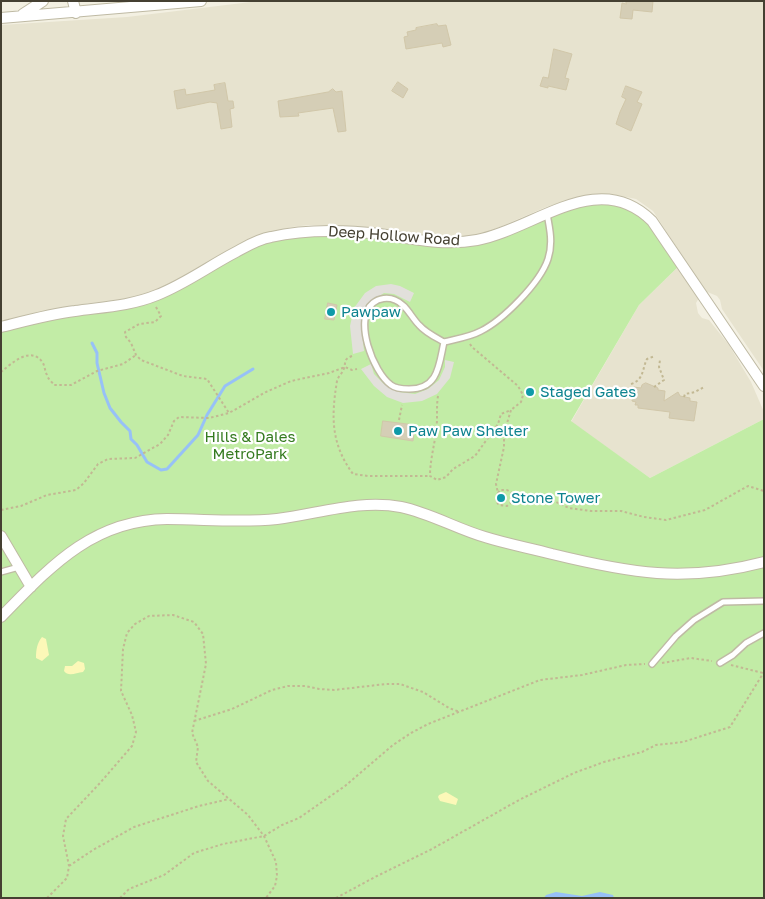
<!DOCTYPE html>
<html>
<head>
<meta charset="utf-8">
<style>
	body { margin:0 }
	#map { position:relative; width:765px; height:899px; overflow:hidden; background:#f3f0e2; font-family:"Golos Text",sans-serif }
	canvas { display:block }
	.frame { position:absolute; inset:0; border:2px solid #454032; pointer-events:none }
</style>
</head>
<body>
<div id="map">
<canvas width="765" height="899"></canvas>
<div class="frame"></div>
</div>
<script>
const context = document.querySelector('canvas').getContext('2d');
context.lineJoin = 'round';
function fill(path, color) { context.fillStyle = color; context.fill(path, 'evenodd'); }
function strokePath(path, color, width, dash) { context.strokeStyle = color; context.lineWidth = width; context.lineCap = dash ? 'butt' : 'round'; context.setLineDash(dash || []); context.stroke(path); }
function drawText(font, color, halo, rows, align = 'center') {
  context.font = font + ' "Golos Text",sans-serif'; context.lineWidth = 4.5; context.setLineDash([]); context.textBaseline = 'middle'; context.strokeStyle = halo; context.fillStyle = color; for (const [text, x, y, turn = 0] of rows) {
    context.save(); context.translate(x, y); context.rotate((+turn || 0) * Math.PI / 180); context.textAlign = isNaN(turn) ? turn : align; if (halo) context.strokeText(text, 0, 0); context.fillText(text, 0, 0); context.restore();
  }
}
fill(new Path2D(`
	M 259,1 L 764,1 L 764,371 L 722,309 L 720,300 L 717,296 L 705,291 L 653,211 L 636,199 L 611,194 L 565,201 L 546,207 L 486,233 L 455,238 L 430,237 L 367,228 L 332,225 L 309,225 L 292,227 L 260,235 L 241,243 L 187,276 L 165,287 L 139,297 L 122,301 L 90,303 L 1,321 L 1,25 L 127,17 Z
	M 679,266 L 699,298 L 696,303 L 698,313 L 702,318 L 709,320 L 729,345 L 751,382 L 764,412 L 764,419 L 650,478 L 571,422 L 639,305 Z`), '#e7e3cf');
fill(new Path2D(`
	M 608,199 L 643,211 L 682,263 L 639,305 L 571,421 L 650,478 L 764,419 L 764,898 L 1,898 L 1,327 L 133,302 L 228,257 L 290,233 L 460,243 L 556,209 Z`), '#c2eca6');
fill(new Path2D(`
	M 42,637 L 46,639 L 49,655 L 42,661 L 36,658 C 36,650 37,643 42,637 Z
	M 78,661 L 84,663 L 85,669 L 83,672 C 76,673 68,677 64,671 L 65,666 L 72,666 Z
	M 446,792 L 458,799 L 456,805 L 440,801 L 438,797 L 439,795 Z`), '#fcf8b8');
fill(new Path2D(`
	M 391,284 L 400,286 L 414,293 L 410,302 L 394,294 L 384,293 L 367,304 L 363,310 L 361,319 L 364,351 L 353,354 L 350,326 L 354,308 L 365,293 L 376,286 Z
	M 445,360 L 454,362 L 450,378 L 437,394 L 422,401 L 403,403 L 387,397 L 374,386 L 361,369 L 371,364 L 374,374 L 384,384 L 399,392 L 415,394 L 428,389 L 439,380 L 445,367 Z`), '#e2e0db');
fill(new Path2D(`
	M 556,892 L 582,896 L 600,892 L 613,895 L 614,898 L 544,898 L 546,895 Z`), '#97c1f7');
strokePath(new Path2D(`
	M 92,343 L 97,353 L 97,363 L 104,393 L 110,408 L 121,422 L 130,431 L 131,439 L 137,445 L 147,462 L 161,470 L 167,469 L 198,435 L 207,415 L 225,386 L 253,369`), '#97c1f7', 3);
const building = new Path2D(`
	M 626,1 L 653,1 L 652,12 L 633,10 L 632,19 L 620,18 L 622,3 L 626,4 Z
	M 437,24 L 438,26 L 446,25 L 451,45 L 443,47 L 442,43 L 406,49 L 404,37 L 408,36 L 407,32 L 416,30 L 416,28 Z
	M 554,49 L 572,54 L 565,78 L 569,79 L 566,90 L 548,86 L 548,88 L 540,86 L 543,77 L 548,78 Z
	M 398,82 L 408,89 L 403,98 L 392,91 Z
	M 225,83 L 228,101 L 233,101 L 234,108 L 230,109 L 232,127 L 221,129 L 217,103 L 210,102 L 177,109 L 174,91 L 185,89 L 186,95 L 215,90 L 214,85 Z
	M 626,86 L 642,92 L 637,102 L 642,104 L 631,131 L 616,124 L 620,112 L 626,99 L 622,97 Z
	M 333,89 L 336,92 L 342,91 L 346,131 L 338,132 L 333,108 L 298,113 L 299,116 L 280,117 L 278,101 L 328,92 Z
	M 328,303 L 337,305 L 334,320 L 325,319 Z
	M 646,383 L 658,388 L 658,390 L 665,391 L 664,401 L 678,392 L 680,396 L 690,398 L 690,401 L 697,402 L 694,421 L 669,418 L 670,412 L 638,408 L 638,405 L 635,405 L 636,402 L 632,401 L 634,387 L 641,388 L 642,385 Z
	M 383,421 L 415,425 L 413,441 L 381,436 Z`);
fill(building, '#d5ceb6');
strokePath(building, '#d1c7a9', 1);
const lane = new Path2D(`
	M 444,342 C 435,337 426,333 419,325 C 411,317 406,304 395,300 C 388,297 379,298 373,303 C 353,319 373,372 391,385 C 396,389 403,389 409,389 C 439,389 439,364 444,342 C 456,339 470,337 481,331 C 503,320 540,283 548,259 C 553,244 550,229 547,214
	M 1,572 L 19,567
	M 720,663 L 733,655 L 746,643 L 764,633
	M 652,664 L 676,636 L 694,620 L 723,602 L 764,601`);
const street = new Path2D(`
	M 73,1 L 76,13
	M 23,14 L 43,1
	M 1,18 L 201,1
	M 1,327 C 25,321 50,314 75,311 C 103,307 130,306 157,295 C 185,284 209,266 236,252 C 247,246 258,239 271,237 C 306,229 344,230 380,234 C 413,239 444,246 477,240 C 535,229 598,167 652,221 L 764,386
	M 1,536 L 31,587
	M 1,617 C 50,567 92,520 167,519 C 204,519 240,523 277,519 C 318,514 360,499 401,507 C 430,513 457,529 485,537 C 507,544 530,548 552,554 C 630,573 684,583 764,562`);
strokePath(lane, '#bfbaa4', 8);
strokePath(street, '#bfbaa4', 12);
strokePath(new Path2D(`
	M 156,307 L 161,316 L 155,322 L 139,324 L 125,332 L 126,337 L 131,343 L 136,355 L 141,360 L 183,376 L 207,379 L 229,413
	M 470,344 L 472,347 L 518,386 L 523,395 L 521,402 L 511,410
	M 352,356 C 344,359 346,361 344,368 C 343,373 338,376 337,381 C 331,417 331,444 353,474 L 368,476 L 430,476
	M 1,372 C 12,363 31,345 43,363 C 45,367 45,372 47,375 C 48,379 52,382 54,385 L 71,385 L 97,371 L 123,364 L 136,355
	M 631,384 C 644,380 642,369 647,359 L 655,356
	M 654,387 L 664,380 L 659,367 L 660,360
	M 438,396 C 436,408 438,420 436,432 C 434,447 430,461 430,476 L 437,480 L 446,477 L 453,469 L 475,456 L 498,424 L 501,414 L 511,410 L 504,433 L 504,447 L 496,484 L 498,493 L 496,501 L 499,505 L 507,506 L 519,496 L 552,500 L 569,508 L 591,511 L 621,511 L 644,517 L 666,520 L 705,510 L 748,486 L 764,491
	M 684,397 L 685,394 L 695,392 L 704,387
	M 399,420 L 402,405
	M 498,493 L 500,490 L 507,490 L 512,493 L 514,499
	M 1,510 L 21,506 L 47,495 L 76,490 L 84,483 L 98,464 L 108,459 L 135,458 L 160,444 L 168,435 L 174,421 L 179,417 L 209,418 L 229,413 L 266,392 L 291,381 L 329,373 L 345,367 L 352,370 L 357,369
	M 662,663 L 691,658 L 712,661
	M 731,665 L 763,673
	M 194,721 L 232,709 L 272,690 L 288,686 L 305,686 L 319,689 L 334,690 L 386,684 L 400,684 L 423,692 L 449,708 L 460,712
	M 69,866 L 93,850 L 134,827 L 199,806 L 229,799
	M 47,898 L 67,878 L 69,866 L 63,836 L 66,819 L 100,783 L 132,746 L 136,732 L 132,715 L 121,691 L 123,649 L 127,633 L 135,624 L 149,616 L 173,615 L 194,622 L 203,634 L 206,664 L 192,733 L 198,747 L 196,762 L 208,781 L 248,815 L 264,836 L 276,862 L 277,876 L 275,886 L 266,898
	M 120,898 L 129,889 L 164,875 L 194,853 L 223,844 L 264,836 L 282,825 L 299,818 L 345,786 L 393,745 L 411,733 L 428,724 L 540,680 L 582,675 L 626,665 L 645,664
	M 336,898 L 375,877 L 432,849 L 519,800 L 574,773 L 604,762 L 642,752 L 656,745 L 683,742 L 730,727 L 764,672`), '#c2b893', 2, [2.5, 2.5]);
strokePath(lane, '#fff', 5);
strokePath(street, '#fff', 10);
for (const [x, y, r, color] of [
	[331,312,5,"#0f9aa8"],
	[530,392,5,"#0f9aa8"],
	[398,431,5,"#0f9aa8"],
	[501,498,5,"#0f9aa8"]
]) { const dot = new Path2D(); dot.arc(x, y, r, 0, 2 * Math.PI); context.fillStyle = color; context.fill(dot); strokePath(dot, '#fff', 2); }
drawText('15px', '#454032', '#fff', [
	["Deep Hollow Road",394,236,4]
]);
drawText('15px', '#0d838f', '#fff', [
	["Pawpaw",341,312],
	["Staged Gates",540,392],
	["Paw Paw Shelter",408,431],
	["Stone Tower",511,498]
], 'left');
drawText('15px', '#357b20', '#fff', [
	["Hills & Dales",250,437],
	["MetroPark",250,454]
]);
</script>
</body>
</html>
